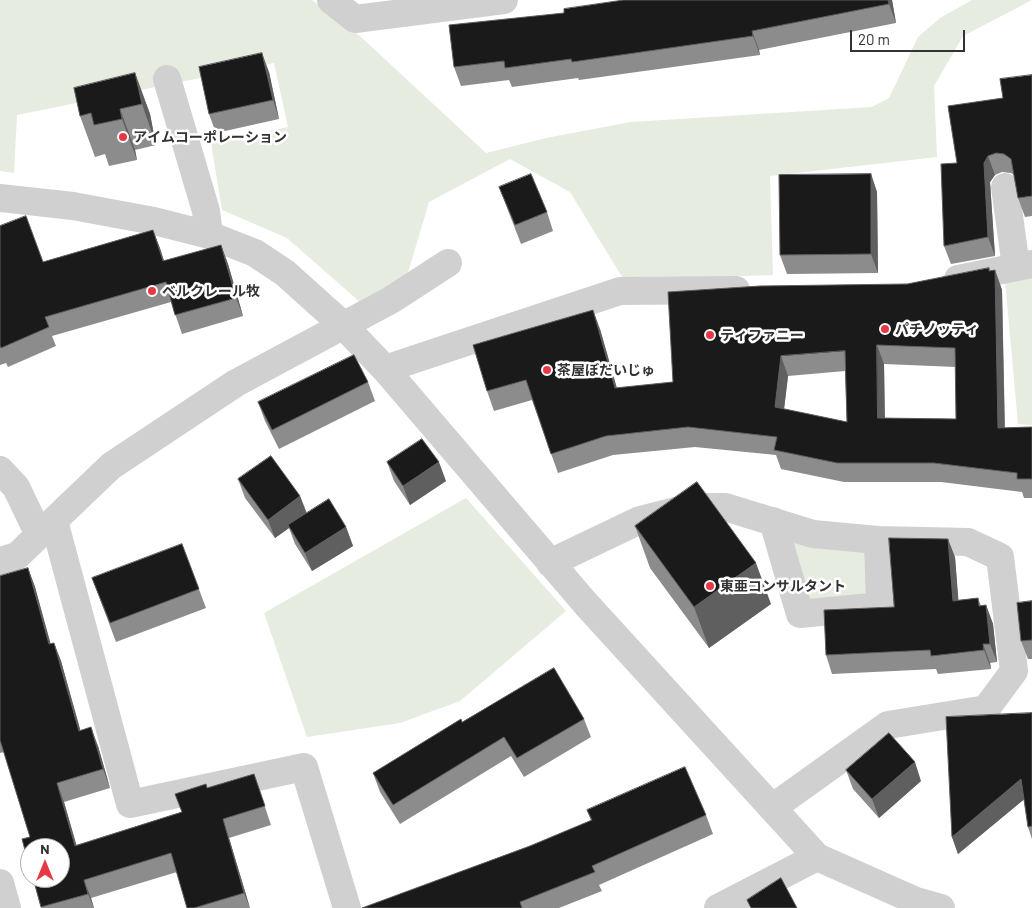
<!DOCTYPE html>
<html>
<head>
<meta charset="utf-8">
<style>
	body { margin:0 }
	#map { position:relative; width:1032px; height:908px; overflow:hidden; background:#fff; font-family:Barlow,sans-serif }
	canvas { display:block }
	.north { position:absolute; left:20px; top:838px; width:50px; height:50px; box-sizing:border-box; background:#fff; border:1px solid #adadad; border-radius:50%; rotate:0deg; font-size:14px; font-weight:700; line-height:20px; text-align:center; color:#333 }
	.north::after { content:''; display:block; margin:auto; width:18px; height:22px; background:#e63946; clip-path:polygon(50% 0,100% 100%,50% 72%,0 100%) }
	.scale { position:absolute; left:850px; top:30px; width:115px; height:22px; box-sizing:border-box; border:2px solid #333; border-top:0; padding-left:6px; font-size:15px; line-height:18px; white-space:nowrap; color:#333; -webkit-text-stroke:4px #fff; paint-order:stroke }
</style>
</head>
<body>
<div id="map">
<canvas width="1032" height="908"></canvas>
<div class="north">N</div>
<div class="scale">20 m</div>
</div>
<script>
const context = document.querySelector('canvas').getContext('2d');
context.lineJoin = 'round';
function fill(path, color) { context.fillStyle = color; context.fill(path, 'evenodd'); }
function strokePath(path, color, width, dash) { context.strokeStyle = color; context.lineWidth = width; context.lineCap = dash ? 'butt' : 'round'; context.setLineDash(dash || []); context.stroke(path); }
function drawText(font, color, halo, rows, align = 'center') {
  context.font = font + ' Barlow,"Noto Sans JP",sans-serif'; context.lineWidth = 5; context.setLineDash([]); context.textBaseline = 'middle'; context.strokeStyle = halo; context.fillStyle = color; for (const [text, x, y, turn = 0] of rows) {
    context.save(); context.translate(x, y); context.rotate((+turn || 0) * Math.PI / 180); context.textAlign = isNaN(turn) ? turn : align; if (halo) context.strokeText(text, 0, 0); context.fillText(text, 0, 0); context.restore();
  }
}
fill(new Path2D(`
	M 0,0 L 312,0 L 361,37 L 486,153 L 546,138 L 631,122 L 872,107 L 889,98 L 918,37 L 940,18 L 972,0 L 1032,0 L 963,36 L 934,86 L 937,157 L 770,176 L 773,275 L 624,280 L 570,192 L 510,159 L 429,202 L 407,276 L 361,303 L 287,238 L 222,210 L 211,143 L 288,127 L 274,63 L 17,115 L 14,173 L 0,171 Z
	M 1032,277 L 1032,425 L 1018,424 L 1005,281 Z
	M 466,498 L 566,611 L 460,701 L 400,723 L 307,737 L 264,613 Z
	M 782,538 L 874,548 L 876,603 L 803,610 Z`), '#e6ecdf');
strokePath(new Path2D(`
	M 331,0 L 355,19 L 504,0
	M 167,79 L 206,211 L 209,235
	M 1005,187 L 1016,267
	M 0,198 L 73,206 L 154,221 L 209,235 L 255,253 L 285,273 L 344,326 L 385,369 L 586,604 L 817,857 L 916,901 L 941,908
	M 958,279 L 1032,264
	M 385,369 L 620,291 L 736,290
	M 0,470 L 16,487 L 39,535
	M 54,521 L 130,804 L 304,767 L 347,908
	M 773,521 L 800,614 L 880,606 L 878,540
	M 0,561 L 17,556 L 111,466 L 236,383 L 391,300 L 448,263
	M 550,563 L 640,520 L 691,507 L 725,507 L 813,534 L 878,540 L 968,542 L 1000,557 L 1014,671 L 986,709 L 888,725 L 772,808
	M 0,883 L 7,908
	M 718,908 L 817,857`), '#d0d0d0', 28);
fill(new Path2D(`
	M 624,0 L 892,0 L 896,23 L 759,50 L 760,55 L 579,80 L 578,78 L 512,87 L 509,80 L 461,86 L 454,67 L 564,13 Z
	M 269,72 L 279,119 L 216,133 L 209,114 Z
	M 135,73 L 150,114 L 156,145 L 135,150 L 137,160 L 109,166 L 105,154 L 95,157 L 80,116 Z
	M 1032,75 L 1032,216 L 1025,217 L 1018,198 L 1014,175 L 1011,173 L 1002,172 L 995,175 L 990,182 L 995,256 L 951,264 L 944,246 L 957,163 L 1003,98 Z
	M 871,174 L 877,192 L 878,273 L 787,274 L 780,255 Z
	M 499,187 L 547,212 L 553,231 L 521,244 Z
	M 0,226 L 43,262 L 153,230 L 164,261 L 221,245 L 228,264 L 243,316 L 182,334 L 171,302 L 52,336 L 56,346 L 8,367 L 6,363 L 0,365 Z
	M 995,270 L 1002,290 L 1005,428 L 1032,427 L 1032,498 L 1024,498 L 1022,492 L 941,482 L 844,482 L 781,469 L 776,455 L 695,447 L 613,455 L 558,473 L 532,400 L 494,411 L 487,391 L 600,329 L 617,388 L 673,382 L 907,284 ZM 884,364 L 956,367 L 956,419 L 885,418 ZM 845,371 L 847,422 L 784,409 L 788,376 Z
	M 368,382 L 375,401 L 279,449 L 265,421 L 258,402 Z
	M 387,462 L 446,481 L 410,505 L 394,481 Z
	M 238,479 L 300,496 L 307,513 L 346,527 L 353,546 L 312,571 L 295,544 L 289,528 L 275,538 L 245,498 Z
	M 635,526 L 771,604 L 709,648 L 650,568 Z
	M 182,544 L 206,608 L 116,642 L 92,578 Z
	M 955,557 L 958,600 L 978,598 L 981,606 L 986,605 L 993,624 L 997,662 L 990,663 L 991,669 L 938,674 L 936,669 L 832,674 L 826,655 L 894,607 Z
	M 28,568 L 35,587 L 50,644 L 54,643 L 61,661 L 80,731 L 98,746 L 110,788 L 64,802 L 76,845 L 182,812 L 208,788 L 254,774 L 271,825 L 229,838 L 250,908 L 187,908 L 177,872 L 91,898 L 94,908 L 41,908 L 33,878 L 30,837 L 4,752 L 0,753 L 0,576 Z
	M 1032,601 L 1032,659 L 1028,659 L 1021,641 Z
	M 1032,713 L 1032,839 L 1028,827 L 1024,799 L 958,854 L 952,837 Z
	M 584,719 L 591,737 L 524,777 L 511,756 L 400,824 L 380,792 L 373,773 L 462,722 Z
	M 846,770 L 921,781 L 879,818 L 853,789 Z
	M 587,810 L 706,815 L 713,834 L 599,885 L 602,891 L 559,908 L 362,908 L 530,846 L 591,821 Z`), '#8c8c8c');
fill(new Path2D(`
	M 888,0 L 892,0 L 896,23 L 889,4 Z
	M 752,31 L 759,50 L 760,55 L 753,36 Z
	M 262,53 L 269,72 L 279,119 L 273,100 Z
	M 135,73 L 150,114 L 156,145 L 142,104 Z
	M 120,109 L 135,150 L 137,160 L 122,119 Z
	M 988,156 L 995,175 L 990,182 L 995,256 L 988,237 L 984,163 Z
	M 871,174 L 877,192 L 878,273 L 871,254 Z
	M 153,230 L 160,248 L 170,280 L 163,261 Z
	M 221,245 L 228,264 L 243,316 L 236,298 Z
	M 989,268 L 995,285 L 995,270 L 1002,290 L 1005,447 L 998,428 Z
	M 593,310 L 600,329 L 622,407 L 615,388 Z
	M 877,345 L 884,364 L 885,437 L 878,418 Z
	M 781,356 L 788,376 L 782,426 L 775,407 Z
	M 439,462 L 446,481 L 410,505 L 403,486 Z
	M 300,496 L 307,515 L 288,525 L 289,528 L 275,538 L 268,520 Z
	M 346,527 L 353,546 L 312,571 L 305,553 Z
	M 948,539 L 955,557 L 960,619 L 953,601 Z
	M 756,563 L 771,604 L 709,648 L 694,607 Z
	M 28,568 L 35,587 L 56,663 L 49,644 Z
	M 986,605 L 993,624 L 997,662 L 990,644 Z
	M 54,643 L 61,661 L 86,750 L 79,731 Z
	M 983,644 L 990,663 L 991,669 L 984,650 Z
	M 91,727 L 98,746 L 110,788 L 103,769 Z
	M 915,762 L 921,781 L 879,818 L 872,799 Z
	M 1021,779 L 1027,797 L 958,854 L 952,837 Z
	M 57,783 L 64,802 L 82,864 L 75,846 Z
	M 223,819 L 229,838 L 250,908 L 244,893 Z
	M 84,880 L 91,898 L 94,908 L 88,894 Z`), '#5f5f5f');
const building = new Path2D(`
	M 624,0 L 888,0 L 889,4 L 752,31 L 753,36 L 572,62 L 571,59 L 505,68 L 504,61 L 454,67 L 449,25 L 564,13 L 564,9 Z
	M 262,53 L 273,100 L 209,114 L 199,67 Z
	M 135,73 L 142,104 L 120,109 L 122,119 L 94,125 L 91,113 L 80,116 L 74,88 Z
	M 1032,75 L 1032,196 L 1018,198 L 1011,159 L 1004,154 L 996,153 L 988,156 L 984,163 L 988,237 L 944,246 L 941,164 L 957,163 L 948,106 L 1003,98 L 1000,79 Z
	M 531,174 L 547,212 L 515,225 L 499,187 Z
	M 871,174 L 871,254 L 780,255 L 779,175 Z
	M 26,216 L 43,262 L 153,230 L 163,261 L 221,245 L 236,298 L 175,315 L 166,282 L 45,317 L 49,327 L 1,348 L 0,346 L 0,226 Z
	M 989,268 L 989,271 L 995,270 L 998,428 L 1032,427 L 1032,479 L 1017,479 L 1017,473 L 934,463 L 837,463 L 774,450 L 777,437 L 688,427 L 606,436 L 551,454 L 526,380 L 487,391 L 473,345 L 593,310 L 615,388 L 673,382 L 668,292 L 760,286 L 907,284 ZM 877,345 L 955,348 L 956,419 L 878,418 ZM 845,351 L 847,422 L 775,407 L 781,356 Z
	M 354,355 L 368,382 L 272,430 L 258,402 Z
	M 422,439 L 439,462 L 403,486 L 387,462 Z
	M 271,456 L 300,496 L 268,520 L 238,479 Z
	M 697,482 L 756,563 L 694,607 L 635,526 Z
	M 329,499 L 346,527 L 305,553 L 288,525 Z
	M 889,538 L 948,539 L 953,601 L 978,598 L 979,606 L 986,605 L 990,644 L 983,644 L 984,650 L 931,656 L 930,650 L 826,655 L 824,610 L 894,607 Z
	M 182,544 L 199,589 L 110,623 L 92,578 Z
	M 28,568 L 49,644 L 54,643 L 79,731 L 91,727 L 103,769 L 57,783 L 75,846 L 182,812 L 175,794 L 206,784 L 207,788 L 254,774 L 265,806 L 223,819 L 244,893 L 194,908 L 187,908 L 171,853 L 84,880 L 88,894 L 41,907 L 33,878 L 60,878 L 60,848 L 30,848 L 30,869 L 22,839 L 30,837 L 0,740 L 0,576 Z
	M 1032,601 L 1032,640 L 1021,641 L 1017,603 Z
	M 554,668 L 584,719 L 517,758 L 504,737 L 393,805 L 373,773 L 461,719 L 462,722 Z
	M 1032,713 L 1032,826 L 1028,827 L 1021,779 L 952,837 L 946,717 Z
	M 889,733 L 915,762 L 872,799 L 846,770 Z
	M 685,767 L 706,815 L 592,866 L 595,872 L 520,902 L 522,908 L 362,908 L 530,846 L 592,820 L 587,810 Z
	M 781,878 L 797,908 L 751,908 L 747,900 Z`);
fill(building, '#1a1a1a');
strokePath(building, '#5f5f5f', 1);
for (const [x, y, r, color] of [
	[123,137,5,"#e63946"],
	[152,291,5,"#e63946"],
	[885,329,5,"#e63946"],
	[710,335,5,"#e63946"],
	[547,370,5,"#e63946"],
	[710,586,5,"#e63946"]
]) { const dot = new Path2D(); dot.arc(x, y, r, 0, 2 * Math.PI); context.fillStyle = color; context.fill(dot); strokePath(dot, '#fff', 2); }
drawText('bold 14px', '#333', '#fff', [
	["アイムコーポレーション",133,137],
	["ベルクレール牧",162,291],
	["パチノッティ",895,329],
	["ティファニー",720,335],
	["茶屋ぼだいじゅ",557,370],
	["東亜コンサルタント",720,586]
], 'left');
</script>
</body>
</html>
